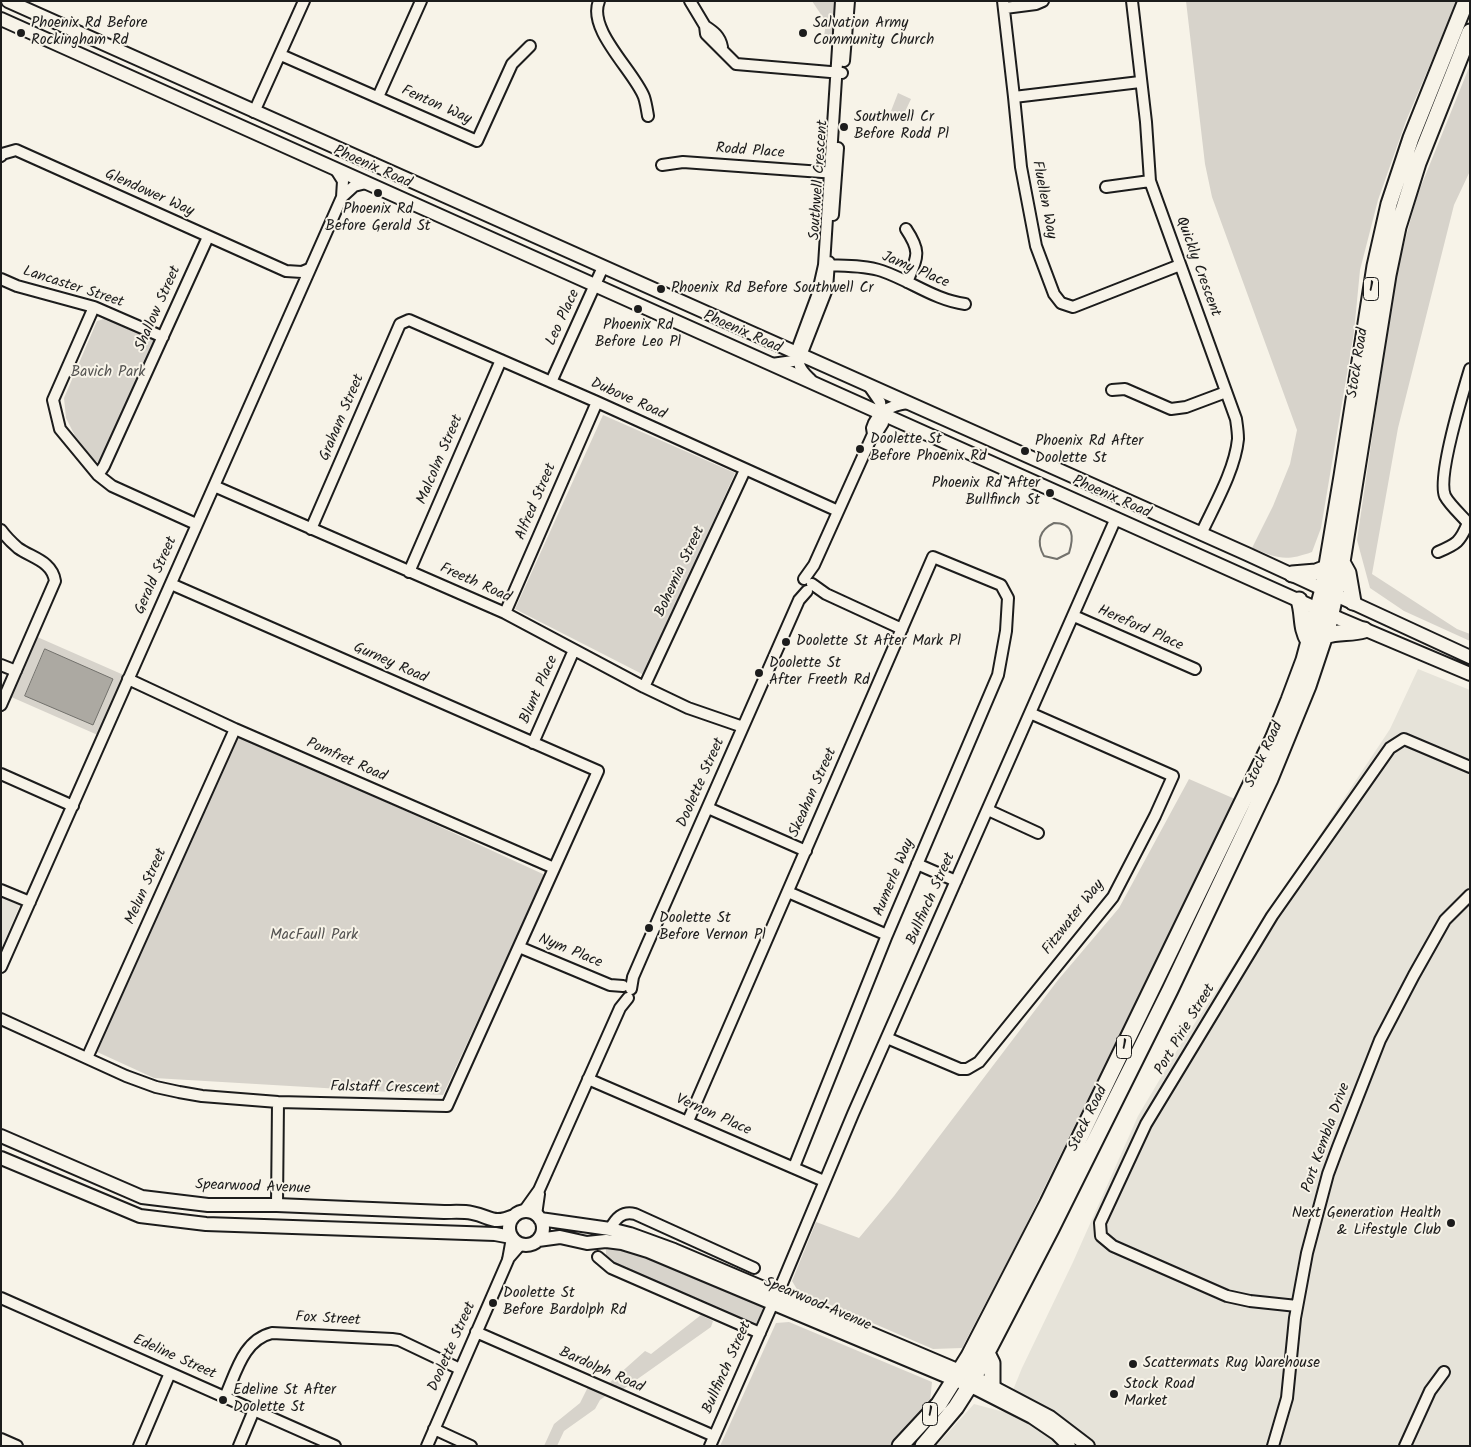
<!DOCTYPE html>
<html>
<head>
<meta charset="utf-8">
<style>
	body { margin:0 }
	#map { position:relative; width:1471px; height:1447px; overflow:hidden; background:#f7f3e8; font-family:Kalam,sans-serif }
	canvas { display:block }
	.frame { position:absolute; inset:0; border:2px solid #1c1c1c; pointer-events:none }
</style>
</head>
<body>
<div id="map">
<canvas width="1471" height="1447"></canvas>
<div class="frame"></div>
</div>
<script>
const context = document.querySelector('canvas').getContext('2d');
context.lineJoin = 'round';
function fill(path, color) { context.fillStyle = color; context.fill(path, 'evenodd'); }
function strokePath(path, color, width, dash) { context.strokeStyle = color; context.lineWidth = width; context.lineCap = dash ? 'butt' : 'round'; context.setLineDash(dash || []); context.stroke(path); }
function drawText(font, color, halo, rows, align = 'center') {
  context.font = font + ' Kalam,sans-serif'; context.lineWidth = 4; context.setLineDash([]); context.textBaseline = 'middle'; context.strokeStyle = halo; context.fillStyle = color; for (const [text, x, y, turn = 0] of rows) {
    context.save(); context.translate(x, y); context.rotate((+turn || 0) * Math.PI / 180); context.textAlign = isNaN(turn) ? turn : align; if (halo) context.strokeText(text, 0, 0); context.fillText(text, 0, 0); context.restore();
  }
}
fill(new Path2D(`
	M 1418,669 L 1470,690 L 1470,1446 L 936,1446 L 974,1404 L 1004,1412 L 1022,1368 L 1073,1262 L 1138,1116 L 1179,1047 L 1390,729 Z
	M 1,897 L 20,905 L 1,949 Z`), '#e6e3d9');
fill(new Path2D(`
	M 812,1 L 837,1 L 835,39 L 824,37 L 826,22 Z
	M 1186,1 L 1457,1 L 1406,121 L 1378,200 L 1360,270 L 1354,332 L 1321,528 L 1312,552 C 1284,562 1278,558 1252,548 L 1273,506 L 1290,464 L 1297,430 L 1212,197 L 1205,164 Z
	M 1470,65 L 1470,171 L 1454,205 L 1398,428 L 1372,574 L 1457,629 L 1470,634 L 1470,641 L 1404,611 L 1370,588 L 1357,540 L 1396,274 L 1417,196 Z
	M 898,93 L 911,99 L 903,116 L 891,111 Z
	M 107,318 L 153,338 L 154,346 L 101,463 L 95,461 L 75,436 L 66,418 L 64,398 L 97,321 Z
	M 603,415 L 735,473 L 644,675 L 515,609 Z
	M 35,636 L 126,676 L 100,736 L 9,696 Z
	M 236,733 L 545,875 L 443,1095 L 154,1078 L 95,1051 Z
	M 1189,779 L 1235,799 L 1020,1237 L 962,1348 L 933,1349 L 798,1291 L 792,1281 L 816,1222 L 859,1238 L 894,1196 L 1058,980 L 1119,908 Z
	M 606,1249 C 632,1249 659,1263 683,1274 C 710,1285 736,1295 763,1306 L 765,1314 L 761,1322 L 756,1326 L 613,1265 L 606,1258 Z
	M 701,1315 L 713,1321 L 711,1327 L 622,1390 L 608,1384 L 645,1351 L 651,1354 Z
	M 789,1322 L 932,1382 L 930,1402 L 902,1435 L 891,1446 L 720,1446 L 776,1323 Z
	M 588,1387 L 607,1395 L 600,1400 L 595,1409 L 564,1431 L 557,1446 L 544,1446 L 554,1424 L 580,1403 Z`), '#d7d3cb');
const water = new Path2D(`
	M 45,649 L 113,679 L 93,725 L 25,696 Z`);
fill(water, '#aca9a2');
strokePath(water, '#72716c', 1);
strokePath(new Path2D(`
	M 1054,523 C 1074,523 1074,537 1069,553 L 1057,559 L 1044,556 C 1036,542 1039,530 1054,523 Z`), '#72716c', 2);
const minor = new Path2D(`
	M 599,1 C 587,30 634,71 644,97 C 646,103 647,110 648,116
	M 690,1 L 705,26 L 706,34 L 736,64 L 842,73
	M 1003,1 L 1014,97
	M 1132,1 L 1146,122 L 1150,181 L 1236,419 C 1237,426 1238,432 1238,439 C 1235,470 1214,506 1201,534
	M 1005,8 L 1036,4 L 1043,1
	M 705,26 C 714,32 720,36 722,47
	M 281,55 L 477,141 L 512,64 L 530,46
	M 844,61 L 849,1
	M 1140,82 L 1014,97 L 1021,167 L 1036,246 L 1054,294 L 1061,303 L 1073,307 L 1180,265
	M 378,97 L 421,1
	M 254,112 L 304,1
	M 1,156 L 2,154 L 16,150 L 286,271 L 302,272 L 309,269
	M 662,165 L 683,162 L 836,173
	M 1106,187 L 1150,181
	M 342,197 L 354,186 L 366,183
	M 833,215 L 838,148
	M 906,229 C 922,253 917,257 907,282
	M 825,265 C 843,266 865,265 882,271 C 911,281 935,300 965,304
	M 1,279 L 17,286 L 94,307 L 163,337
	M 94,307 L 53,400 L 60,429 L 98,475 L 112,486 L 196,524
	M 772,364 L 793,361 L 802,353 L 827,289 L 829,262
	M 811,380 C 806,375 800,370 799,363 C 798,358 799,355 797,350 L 817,296 L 824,265 L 841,1
	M 551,382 L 603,267
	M 1112,390 L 1125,389 L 1171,409 L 1186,407 L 1226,392
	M 873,434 L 872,428 C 877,412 891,405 908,403
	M 98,475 L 104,466 L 208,237
	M 214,486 L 505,613 L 644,687 L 688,708 L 743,727
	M 1468,523 C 1462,516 1449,504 1445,496 C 1437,477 1463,392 1470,369
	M 311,529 L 400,324 L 409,320 L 597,402 L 838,511
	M 1,530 C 6,537 11,542 18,548 C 32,558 52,561 55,581 L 1,705
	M 1438,552 C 1457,544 1460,542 1468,523
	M 409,572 L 501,360
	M 804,579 L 814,565 L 873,434 L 878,431 L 883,423 L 880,402 L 869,386
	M 812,584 L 826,594 L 902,629
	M 505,613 L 597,402
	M 1074,616 L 1195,669
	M 1,665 L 16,671
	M 128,679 L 235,729 L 554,868
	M 644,687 L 745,470
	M 533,743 L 574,650
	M 1,774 L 73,806
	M 708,808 L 806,851
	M 988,810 L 1038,833
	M 917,864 L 956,881
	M 1,890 L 30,902
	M 788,892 L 887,935
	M 519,947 L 610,985 L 623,986
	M 1,967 L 342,197 L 343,181 L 336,170
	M 631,989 L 633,977 L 646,947 L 799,600 L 807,591
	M 1,1019 L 126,1076 L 156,1087 L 179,1092 L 202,1096 L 278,1102 L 447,1106 L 598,771 L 171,584
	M 887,1038 L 960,1069 L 967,1069 L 979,1062 L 1113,897 L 1155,816 L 1173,776 L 1030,713
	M 87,1058 L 235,729
	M 588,1079 L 824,1181
	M 688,1121 L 933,557 L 1001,585 L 1008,598 L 1006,631 L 998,675 L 887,935 L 794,1167
	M 277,1205 L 278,1102
	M 524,1211 L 539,1190 L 620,1008 L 628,998
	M 536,1215 L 539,1194
	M 610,1229 C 616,1218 622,1211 635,1214 L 754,1268
	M 598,1257 L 611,1268 L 760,1333
	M 508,1259 L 521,1244
	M 778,1293 L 853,1114 L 1116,518
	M 1,1298 L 335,1446
	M 1297,1306 L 1250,1301 L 1227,1296 L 1113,1246 L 1101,1236 L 1100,1223 L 1146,1124 L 1272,916 L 1390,748 L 1404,739 L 1470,767
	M 476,1332 L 714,1436
	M 225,1397 C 236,1373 243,1340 272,1333 L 392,1339 L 399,1340 L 460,1369
	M 434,1429 L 471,1446
	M 1,1439 L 17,1446
	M 139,1446 L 170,1373
	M 239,1446 L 254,1410
	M 427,1446 L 508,1260 L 512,1238
	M 710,1446 L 773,1303
	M 1273,1446 L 1287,1398 L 1295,1318 L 1307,1253 L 1328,1174 L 1338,1147 L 1380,1040 L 1414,975 L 1445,920 L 1470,895
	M 1405,1446 L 1430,1391 L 1444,1372`);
const major = new Path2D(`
	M 8,1 L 1247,554 L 1470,657
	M 1,19 L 1340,619 L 1470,674
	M 1,1136 L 142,1197 L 208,1205 L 277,1205 L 444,1212 C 453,1212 463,1211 472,1213 C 492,1217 492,1225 514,1216
	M 1,1158 L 140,1216 L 206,1224 L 495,1234 L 511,1237
	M509 1228a17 17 0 1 1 34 0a17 17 0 1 1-34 0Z
	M 540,1219 L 610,1229 L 630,1234 L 674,1250 L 974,1377 L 1050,1417 L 1088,1446
	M 538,1240 L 560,1237 L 587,1243 L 606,1241 L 622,1243 L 648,1251 L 977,1389 L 1032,1417 L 1057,1434 L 1069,1446`);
const highway = new Path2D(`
	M 1343,564 L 1348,573 L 1353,602
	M 1292,574 L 1316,572 L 1326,568
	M 1299,600 C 1304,616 1300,627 1309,642
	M 1325,636 C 1338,631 1351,634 1364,630
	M 987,1353 L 992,1363 L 992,1385
	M 900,1446 L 939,1404 L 969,1356 L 1048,1203 L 1273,739 L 1289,700 L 1304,660 L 1323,589 L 1342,476 L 1375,266 L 1389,204 L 1411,138 L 1466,1
	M 923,1446 L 956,1407 L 970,1385 L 1051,1229 L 1170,990 L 1270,779 L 1308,686 L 1329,623 L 1342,562 L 1388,275 L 1398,227 L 1418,163 L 1470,32`);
strokePath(minor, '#1c1c1c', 14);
strokePath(major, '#1c1c1c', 16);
strokePath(highway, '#1c1c1c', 19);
strokePath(minor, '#f7f3e8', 10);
strokePath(major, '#f7f3e8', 12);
strokePath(highway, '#f7f3e8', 15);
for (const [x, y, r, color] of [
	[21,33,5,"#1c1c1c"],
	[803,33,5,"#1c1c1c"],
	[844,127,5,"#1c1c1c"],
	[378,193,5,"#1c1c1c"],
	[661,289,5,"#1c1c1c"],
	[638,309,5,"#1c1c1c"],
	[860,449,5,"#1c1c1c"],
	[1025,451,5,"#1c1c1c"],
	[1050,493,5,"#1c1c1c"],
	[786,642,5,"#1c1c1c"],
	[759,673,5,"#1c1c1c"],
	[649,928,5,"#1c1c1c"],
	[1451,1223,5,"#1c1c1c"],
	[493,1303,5,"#1c1c1c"],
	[1133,1364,5,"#1c1c1c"],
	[1114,1394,5,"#1c1c1c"],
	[223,1400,5,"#1c1c1c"]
]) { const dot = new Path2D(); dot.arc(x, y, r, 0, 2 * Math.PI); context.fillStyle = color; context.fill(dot); strokePath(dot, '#f7f3e8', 2); }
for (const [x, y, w] of [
	[1371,289,15],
	[1124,1047,15],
	[930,1414,15]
]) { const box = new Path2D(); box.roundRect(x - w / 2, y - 11.5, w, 23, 4); context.fillStyle = '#f7f3e8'; context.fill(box); strokePath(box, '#1c1c1c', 1); }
drawText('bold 14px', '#1c1c1c', null, [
	["1",1371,289],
	["1",1124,1047],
	["1",930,1414]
]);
drawText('15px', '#1c1c1c', '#f7f3e8', [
	["Phoenix Rd Before",31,24],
	["Rockingham Rd",31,41],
	["Salvation Army",813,24],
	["Community Church",813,41],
	["Southwell Cr",854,118],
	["Before Rodd Pl",854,135],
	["Phoenix Rd",378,210,"center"],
	["Before Gerald St",378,227,"center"],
	["Phoenix Rd Before Southwell Cr",671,289],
	["Phoenix Rd",638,326,"center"],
	["Before Leo Pl",638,343,"center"],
	["Doolette St",870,440],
	["Before Phoenix Rd",870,457],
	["Phoenix Rd After",1035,442],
	["Doolette St",1035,459],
	["Phoenix Rd After",1040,484,"right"],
	["Bullfinch St",1040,501,"right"],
	["Doolette St After Mark Pl",796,642],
	["Doolette St",769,664],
	["After Freeth Rd",769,681],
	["Doolette St",659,919],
	["Before Vernon Pl",659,936],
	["Next Generation Health",1441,1214,"right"],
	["& Lifestyle Club",1441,1231,"right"],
	["Doolette St",503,1294],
	["Before Bardolph Rd",503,1311],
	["Scattermats Rug Warehouse",1143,1364],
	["Stock Road",1124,1385],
	["Market",1124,1402],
	["Edeline St After",233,1391],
	["Doolette St",233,1408]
], 'left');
drawText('15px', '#1c1c1c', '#f7f3e8', [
	["Fenton Way",436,106,24],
	["Rodd Place",750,152,4],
	["Phoenix Road",372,168,24],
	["Southwell Crescent",820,180,-86],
	["Glendower Way",149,194,24],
	["Fluellen Way",1043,200,79],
	["Quickly Crescent",1197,267,70],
	["Jamy Place",915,271,23],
	["Lancaster Street",73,288,18],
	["Shallow Street",159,309,-66],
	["Leo Place",564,318,-65],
	["Phoenix Road",742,333,24],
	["Stock Road",1359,363,-81],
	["Dubove Road",628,400,24],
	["Graham Street",343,418,-67],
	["Malcolm Street",441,460,-67],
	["Phoenix Road",1111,498,24],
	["Alfred Street",537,502,-67],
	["Bohemia Street",681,572,-65],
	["Gerald Street",157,576,-66],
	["Freeth Road",475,584,24],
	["Hereford Place",1140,629,24],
	["Gurney Road",390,664,24],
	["Blunt Place",540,690,-66],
	["Stock Road",1265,755,-65],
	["Pomfret Road",346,761,24],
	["Doolette Street",702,783,-66],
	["Skeahan Street",814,793,-66],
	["Aumerle Way",895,878,-67],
	["Melun Street",147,887,-66],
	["Bullfinch Street",932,899,-66],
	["Fitzwater Way",1074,918,-52],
	["Nym Place",570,952,22],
	["Port Pirie Street",1186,1030,-59],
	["Falstaff Crescent",385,1089,1],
	["Vernon Place",713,1116,24],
	["Stock Road",1089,1119,-64],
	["Port Kembla Drive",1327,1138,-70],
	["Spearwood Avenue",253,1188,2],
	["Spearwood Avenue",817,1305,23],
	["Fox Street",328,1320,3],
	["Doolette Street",453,1347,-66],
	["Edeline Street",174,1358,24],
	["Bullfinch Street",728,1368,-66],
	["Bardolph Road",601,1371,24]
]);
drawText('15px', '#545351', '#f7f3e8', [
	["Bavich Park",108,373],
	["MacFaull Park",314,936]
]);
</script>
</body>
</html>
